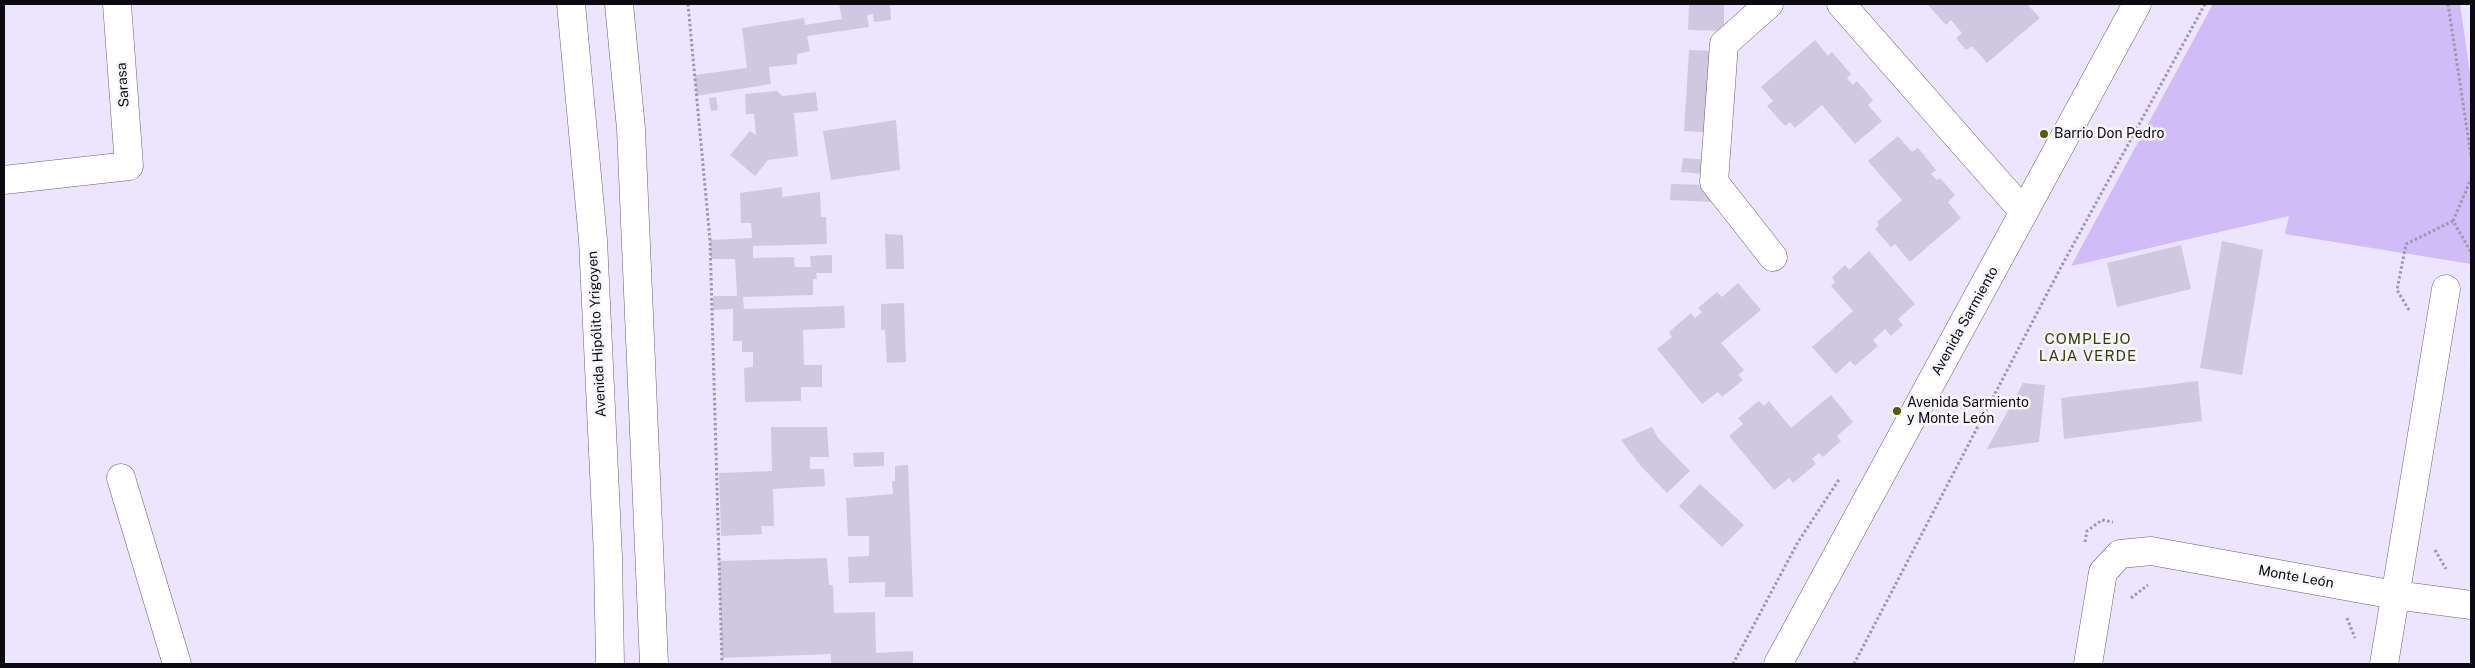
<!DOCTYPE html>
<html>
<head>
<meta charset="utf-8">
<style>
	body { margin:0 }
	#map { position:relative; width:2475px; height:668px; overflow:hidden; background:#ede5fe; font-family:"Public Sans",sans-serif }
	canvas { display:block }
	.frame { position:absolute; inset:0; border:5px solid #0c0a11; pointer-events:none }
</style>
</head>
<body>
<div id="map">
<canvas width="2475" height="668"></canvas>
<div class="frame"></div>
</div>
<script>
const context = document.querySelector('canvas').getContext('2d');
context.lineJoin = 'round';
function fill(path, color) { context.fillStyle = color; context.fill(path, 'evenodd'); }
function strokePath(path, color, width, dash) { context.strokeStyle = color; context.lineWidth = width; context.lineCap = dash ? 'butt' : 'round'; context.setLineDash(dash || []); context.stroke(path); }
function drawText(font, color, halo, rows, align = 'center') {
  context.font = font + ' "Public Sans",sans-serif'; context.lineWidth = 5; context.setLineDash([]); context.textBaseline = 'middle'; context.strokeStyle = halo; context.fillStyle = color; for (const [text, x, y, turn = 0] of rows) {
    context.save(); context.translate(x, y); context.rotate((+turn || 0) * Math.PI / 180); context.textAlign = isNaN(turn) ? turn : align; if (halo) context.strokeText(text, 0, 0); context.fillText(text, 0, 0); context.restore();
  }
}
fill(new Path2D(`
	M 2213,4 L 2460,4 L 2471,80 L 2471,264 L 2285,234 L 2289,216 L 2071,266 Z`), '#d0bcf6');
fill(new Path2D(`
	M 839,4 L 890,4 L 891,20 L 874,22 L 873,14 L 867,15 L 869,27 L 807,36 L 810,51 L 797,54 L 797,64 L 769,67 L 771,84 L 696,96 L 695,75 L 747,68 L 742,28 L 804,18 L 805,25 L 842,19 Z
	M 1689,4 L 1724,4 L 1724,31 L 1688,30 Z
	M 1927,4 L 2027,4 L 2040,18 L 1987,63 L 1972,46 L 1966,50 L 1956,38 L 1962,33 L 1951,20 L 1946,25 Z
	M 1815,40 L 1828,56 L 1832,52 L 1851,74 L 1847,78 L 1853,85 L 1857,81 L 1873,100 L 1868,105 L 1882,121 L 1855,144 L 1822,105 L 1795,128 L 1790,122 L 1785,126 L 1767,106 L 1773,101 L 1761,87 Z
	M 1689,50 L 1719,51 L 1714,133 L 1684,131 Z
	M 777,91 L 782,96 L 816,92 L 818,111 L 794,113 L 798,156 L 768,160 L 755,176 L 730,155 L 750,131 L 756,135 L 754,114 L 746,114 L 745,94 Z
	M 716,97 L 718,110 L 711,111 L 709,98 Z
	M 896,120 L 900,170 L 831,180 L 823,131 Z
	M 1898,136 L 1912,152 L 1918,148 L 1936,170 L 1931,174 L 1937,180 L 1940,178 L 1955,195 L 1948,202 L 1961,218 L 1910,262 L 1895,244 L 1891,247 L 1875,229 L 1879,225 L 1877,222 L 1902,200 L 1868,161 Z
	M 1683,158 L 1714,160 L 1713,175 L 1681,172 Z
	M 1671,184 L 1714,185 L 1714,202 L 1670,200 Z
	M 782,187 L 782,197 L 820,192 L 821,217 L 826,217 L 827,244 L 753,246 L 753,258 L 794,257 L 795,267 L 811,267 L 810,256 L 832,255 L 832,273 L 816,273 L 817,279 L 813,279 L 813,295 L 743,297 L 744,309 L 844,306 L 845,328 L 803,330 L 804,365 L 822,365 L 822,387 L 801,387 L 801,401 L 745,402 L 744,368 L 753,367 L 753,352 L 742,352 L 742,341 L 733,341 L 733,309 L 713,310 L 713,296 L 737,296 L 735,259 L 711,259 L 710,240 L 752,238 L 751,223 L 741,223 L 740,193 Z
	M 885,234 L 903,235 L 904,269 L 886,269 Z
	M 2222,241 L 2263,250 L 2242,375 L 2200,368 Z
	M 2181,245 L 2191,289 L 2117,307 L 2107,263 Z
	M 1869,251 L 1915,304 L 1898,319 L 1903,325 L 1891,336 L 1885,329 L 1873,340 L 1878,346 L 1855,366 L 1850,361 L 1836,374 L 1812,347 L 1853,311 L 1831,286 L 1835,282 L 1832,277 L 1845,265 L 1849,270 Z
	M 1738,283 L 1761,310 L 1721,343 L 1744,370 L 1738,375 L 1743,380 L 1722,397 L 1718,392 L 1702,404 L 1657,349 L 1672,337 L 1669,332 L 1691,313 L 1695,318 L 1702,312 L 1698,308 L 1717,292 L 1722,297 Z
	M 904,303 L 906,362 L 887,363 L 885,330 L 881,330 L 881,304 Z
	M 2198,381 L 2202,421 L 2064,439 L 2061,398 Z
	M 2023,383 L 2045,385 L 2039,442 L 1987,449 Z
	M 1831,395 L 1853,422 L 1837,436 L 1841,441 L 1823,457 L 1819,453 L 1812,459 L 1816,464 L 1793,483 L 1789,478 L 1774,490 L 1729,436 L 1743,424 L 1738,418 L 1759,401 L 1764,406 L 1769,401 L 1791,428 Z
	M 771,427 L 827,427 L 829,457 L 810,457 L 810,469 L 824,469 L 825,486 L 773,489 L 774,526 L 761,526 L 762,534 L 721,536 L 719,473 L 772,471 Z
	M 1652,427 L 1658,438 L 1690,471 L 1667,493 L 1640,465 L 1621,440 Z
	M 884,452 L 884,466 L 854,467 L 853,453 Z
	M 908,465 L 913,597 L 885,597 L 885,582 L 849,583 L 848,557 L 869,556 L 869,536 L 848,536 L 846,498 L 893,494 L 892,481 L 895,481 L 895,466 Z
	M 1700,484 L 1744,525 L 1722,547 L 1679,506 Z
	M 827,558 L 829,585 L 833,585 L 834,613 L 875,612 L 876,653 L 913,651 L 913,664 L 831,664 L 831,654 L 722,658 L 719,561 Z`), '#d0c8e0');
const minor = new Path2D(`
	M 1769,4 L 1724,44 L 1714,182 L 1773,257
	M 1841,4 L 2024,212
	M 4,180 L 129,166 L 117,4
	M 121,478 L 177,664
	M 2088,664 L 2103,572 L 2120,554 L 2151,551 L 2395,595 L 2471,605
	M 2384,664 L 2446,289`);
const tertiary = new Path2D(`
	M 1778,664 L 2137,4`);
const secondary = new Path2D(`
	M 571,4 L 593,240 L 608,557 L 610,664
	M 619,4 L 631,129 L 654,664`);
strokePath(minor, '#675f75', 29);
strokePath(tertiary, '#675f75', 29);
strokePath(secondary, '#675f75', 29);
strokePath(new Path2D(`
	M 688,4 L 710,240 L 722,664
	M 2448,4 L 2471,156
	M 2453,221 L 2471,179
	M 2409,310 L 2397,290 L 2406,244 L 2453,221 L 2471,252
	M 2085,542 L 2087,531 L 2102,520 L 2113,522
	M 2435,550 L 2446,569
	M 2131,598 L 2148,585
	M 2347,618 L 2355,638
	M 1733,664 L 1798,542 L 1840,478
	M 1854,664 L 2061,267 L 2205,4`), '#9d97aa', 3, [2.5, 2.5]);
strokePath(minor, '#fff', 28);
strokePath(tertiary, '#fff', 28);
strokePath(secondary, '#fff', 28);
for (const [x, y, r, color] of [
	[2044,134,5,"#4e5e01"],
	[1897,411,5,"#4e5e01"]
]) { const dot = new Path2D(); dot.arc(x, y, r, 0, 2 * Math.PI); context.fillStyle = color; context.fill(dot); strokePath(dot, '#f8f6fb', 2); }
drawText('14px', '#0c0a11', '#f8f6fb', [
	["Sarasa",123,85,-94],
	["Avenida Sarmiento",1965,321,-61],
	["Avenida Hipólito Yrigoyen",597,334,-93],
	["Monte León",2296,577,10]
]);
drawText('14px', '#0c0a11', '#f8f6fb', [
	["Barrio Don Pedro",2054,134],
	["Avenida Sarmiento",1907,403],
	["y Monte León",1907,419]
], 'left');
context.letterSpacing = '1px';
drawText('15px', '#333f03', '#f8f6fb', [
	["COMPLEJO",2088,339],
	["LAJA VERDE",2088,356]
]);
context.letterSpacing = '0px';
</script>
</body>
</html>
